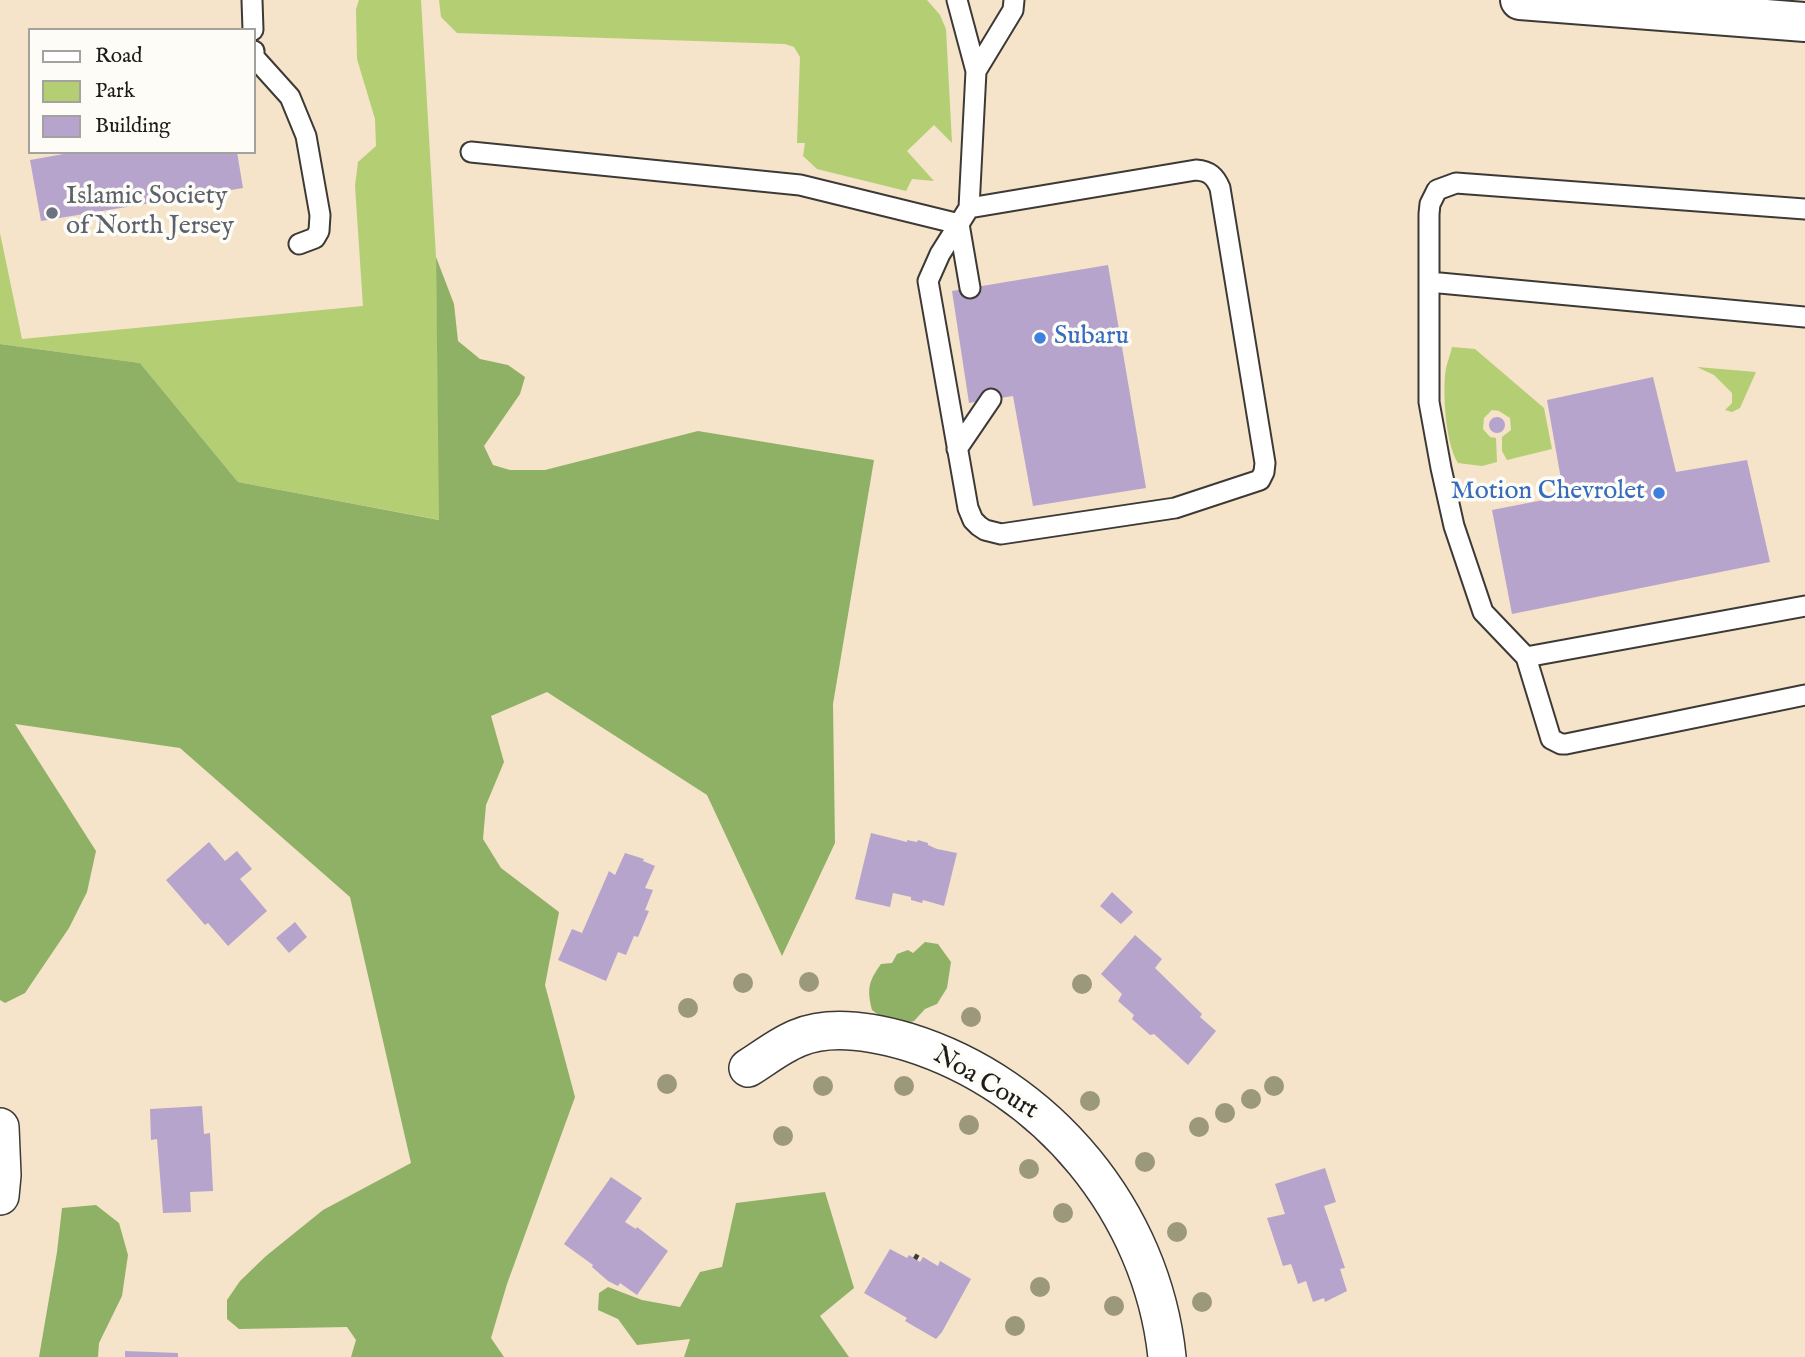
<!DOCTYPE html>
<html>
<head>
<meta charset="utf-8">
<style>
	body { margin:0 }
	#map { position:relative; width:1805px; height:1357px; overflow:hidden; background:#f5e3ca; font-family:"IM FELL English",serif }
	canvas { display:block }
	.legend { position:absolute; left:28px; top:28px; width:228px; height:126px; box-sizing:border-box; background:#fdfcf7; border:2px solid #a3a29f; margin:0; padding:9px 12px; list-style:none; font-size:21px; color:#1c1c1c }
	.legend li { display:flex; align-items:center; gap:14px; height:35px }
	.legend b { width:35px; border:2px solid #a3a29f }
</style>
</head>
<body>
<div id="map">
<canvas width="1805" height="1357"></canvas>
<ul class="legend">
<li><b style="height:9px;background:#fff"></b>Road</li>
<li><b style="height:19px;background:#b4ce74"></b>Park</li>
<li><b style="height:19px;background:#b7a4cc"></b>Building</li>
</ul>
</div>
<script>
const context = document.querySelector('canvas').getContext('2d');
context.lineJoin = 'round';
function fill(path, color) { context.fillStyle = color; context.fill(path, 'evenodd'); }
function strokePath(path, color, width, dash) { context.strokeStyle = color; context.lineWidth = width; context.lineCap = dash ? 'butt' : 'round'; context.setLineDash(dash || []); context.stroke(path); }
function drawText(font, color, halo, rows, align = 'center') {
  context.font = font + ' "IM FELL English",serif'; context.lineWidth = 7; context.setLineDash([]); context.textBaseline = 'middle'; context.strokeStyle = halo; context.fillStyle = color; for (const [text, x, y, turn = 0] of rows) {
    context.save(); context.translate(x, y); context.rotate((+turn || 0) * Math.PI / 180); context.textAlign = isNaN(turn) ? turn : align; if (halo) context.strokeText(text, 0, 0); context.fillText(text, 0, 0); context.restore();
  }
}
fill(new Path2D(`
	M 359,0 L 421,0 L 436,257 L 440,520 L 238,482 L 140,363 L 0,344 L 0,233 L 22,339 L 363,306 L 355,186 L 358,162 L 376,146 L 375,119 L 357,59 L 356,9 Z
	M 439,0 L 927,0 L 940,15 L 946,29 L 952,143 L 934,125 L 907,151 L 934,181 L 912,179 L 906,191 L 817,169 L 803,156 L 805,143 L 797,143 L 800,57 L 794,47 L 785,44 L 457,33 L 441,17 Z
	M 1452,347 L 1475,349 L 1544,408 L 1552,449 L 1507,460 L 1502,451 L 1502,437 L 1511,430 L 1510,418 L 1499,411 L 1492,410 L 1484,418 L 1483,429 L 1490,437 L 1496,438 L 1497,462 L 1482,466 L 1458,463 C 1446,444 1443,398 1445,375 C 1446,365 1450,356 1452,347 Z
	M 1697,367 L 1756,372 L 1740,408 L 1732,412 L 1725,410 L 1732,403 L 1732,393 L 1714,375 Z`), '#b4ce74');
fill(new Path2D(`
	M 436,257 L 454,304 L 458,341 L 480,359 L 508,365 L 525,377 L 520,394 L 484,446 L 493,465 L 510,470 L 545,470 L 698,431 L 874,460 L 833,704 L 835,843 L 782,956 L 707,795 L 547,692 L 491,716 L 504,762 L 486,805 L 483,839 L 501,868 L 559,912 L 545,985 L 575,1097 L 507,1284 L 491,1338 L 504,1357 L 351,1357 L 356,1340 L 347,1327 L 239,1329 L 227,1319 L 227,1300 L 240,1281 L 266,1256 L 323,1210 L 411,1163 L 350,897 L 180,748 L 15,724 L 96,851 L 87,892 L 69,928 L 25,993 L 5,1003 L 0,1000 L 0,344 L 140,363 L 238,482 L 439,520 Z
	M 925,942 L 938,944 L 951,962 L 947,988 L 937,1004 L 925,1009 L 914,1021 L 898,1025 L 885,1020 L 872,1010 C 867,989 868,982 881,964 L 892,963 L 897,954 L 908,950 L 913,953 Z
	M 825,1192 L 854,1288 L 820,1316 L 849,1357 L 684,1357 L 690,1339 L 637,1345 L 618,1319 L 598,1310 L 599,1293 L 608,1287 L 642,1300 L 680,1307 L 700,1272 L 722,1267 L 736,1203 Z
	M 96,1205 L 119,1223 L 128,1255 L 122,1296 L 99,1343 L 98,1357 L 39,1357 L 57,1252 L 62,1208 Z`), '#8fb166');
fill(new Path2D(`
	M 75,152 L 237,152 L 243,188 L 41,221 L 30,160 Z
	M 1108,265 L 1146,488 L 1033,506 L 1013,396 L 969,403 L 952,291 Z
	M 1653,377 L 1676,472 L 1747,460 L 1770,562 L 1512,614 L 1492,510 L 1564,496 L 1547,400 Z
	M1489 425a8 8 0 1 1 16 0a8 8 0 1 1-16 0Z
	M 871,833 L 907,842 L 907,840 L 917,842 L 918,840 L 928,843 L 928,845 L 937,849 L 957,853 L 944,906 L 923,900 L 922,903 L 911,900 L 911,897 L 893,893 L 890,907 L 855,899 Z
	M 209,842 L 225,861 L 237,851 L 252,869 L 240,879 L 267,911 L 228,946 L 208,923 L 205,925 L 166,880 Z
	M 625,853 L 644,859 L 643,861 L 655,866 L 645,888 L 653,890 L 645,910 L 649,911 L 638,937 L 634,936 L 626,955 L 618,952 L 606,981 L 558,960 L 572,929 L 582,933 L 609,871 L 615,875 Z
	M 1112,892 L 1133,912 L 1121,924 L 1100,906 Z
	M 295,922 L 307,937 L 289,953 L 276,938 Z
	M 1135,935 L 1162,959 L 1155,968 L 1202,1014 L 1200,1017 L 1216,1031 L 1188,1065 L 1154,1034 L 1150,1035 L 1132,1019 L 1134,1015 L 1118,1001 L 1122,994 L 1101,974 Z
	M 202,1106 L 204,1134 L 210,1133 L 213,1191 L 190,1192 L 191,1212 L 163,1213 L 157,1139 L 151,1140 L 150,1109 Z
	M 1325,1168 L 1336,1202 L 1324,1206 L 1345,1268 L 1340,1269 L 1347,1291 L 1325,1302 L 1324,1298 L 1313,1302 L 1306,1281 L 1298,1284 L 1291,1264 L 1283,1266 L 1267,1218 L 1285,1214 L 1275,1184 Z
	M 611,1177 L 642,1198 L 625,1222 L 636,1229 L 637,1227 L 668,1251 L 637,1295 L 620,1283 L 618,1286 L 608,1281 L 592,1267 L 593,1265 L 564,1244 Z
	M 890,1249 L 907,1258 L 909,1255 L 920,1262 L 923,1257 L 938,1266 L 940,1261 L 971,1279 L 942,1332 L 936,1339 L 905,1321 L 907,1318 L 864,1293 Z
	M 125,1351 L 178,1353 L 178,1357 L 125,1357 Z`), '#b7a4cc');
const lane = new Path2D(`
	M 252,0 L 253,30
	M 957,0 L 976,71 L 969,208 L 940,254 L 928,281 L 968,508 L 973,520 L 979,526 L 985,530 L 1001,534 L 1175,508 L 1260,480 L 1264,472 L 1265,463 L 1220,188 C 1215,176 1209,171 1196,170 L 969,208
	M 254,51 L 254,57 L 290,97 L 306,136 L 320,215 L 319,231 L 315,238 L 299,244
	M 976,71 L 1013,10 L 1014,0
	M 471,152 L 800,185 L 959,224 L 970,288
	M 1805,209 L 1456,183 L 1437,190 L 1430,204 L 1429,214 L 1429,402 L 1441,468 L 1454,526 L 1483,612 L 1526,657 L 1551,739 L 1561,744 L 1566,744 L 1805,695
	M 1429,282 L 1805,317
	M 957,449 L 991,399
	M 1526,657 L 1805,606`);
const street = new Path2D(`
	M 748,1068 C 763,1059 780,1045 798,1038 C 831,1024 874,1032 908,1042 C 1047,1085 1152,1212 1167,1357
	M 0,1127 L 2,1175 L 0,1196`);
const primary = new Path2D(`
	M 1520,0 L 1805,22`);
strokePath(lane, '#3d3a36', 23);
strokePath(street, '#3d3a36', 40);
strokePath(primary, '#3d3a36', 42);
strokePath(new Path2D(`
	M 915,1259 L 918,1254`), '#3d3a36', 4.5, [5, 5]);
strokePath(lane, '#fff', 19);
strokePath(street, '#fff', 37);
strokePath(primary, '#fff', 38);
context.fillStyle = '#9b987b';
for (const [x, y] of [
	[809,982],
	[743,983],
	[1082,984],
	[688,1008],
	[971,1017],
	[667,1084],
	[823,1086],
	[904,1086],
	[1274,1086],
	[1251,1099],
	[1090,1101],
	[1225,1113],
	[969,1125],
	[1199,1127],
	[783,1136],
	[1145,1162],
	[1029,1169],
	[1063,1213],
	[1177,1232],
	[1040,1287],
	[1202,1302],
	[1114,1306],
	[1015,1326]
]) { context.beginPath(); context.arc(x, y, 10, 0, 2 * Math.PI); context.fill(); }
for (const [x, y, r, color] of [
	[52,213,7,"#6b7280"],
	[1040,338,7,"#3f7fe0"],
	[1659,493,7,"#3f7fe0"]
]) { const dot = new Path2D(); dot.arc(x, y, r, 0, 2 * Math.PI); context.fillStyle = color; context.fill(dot); strokePath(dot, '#fdfcf7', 2.5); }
drawText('26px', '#5b616d', '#fdfcf7', [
	["Islamic Society",66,198],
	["of North Jersey",66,228]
], 'left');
drawText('26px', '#366cbe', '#fdfcf7', [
	["Subaru",1054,338],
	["Motion Chevrolet",1645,493,"right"]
], 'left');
drawText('26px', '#1c1c1c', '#fdfcf7', [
	["Noa Court",985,1084,31]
]);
</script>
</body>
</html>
